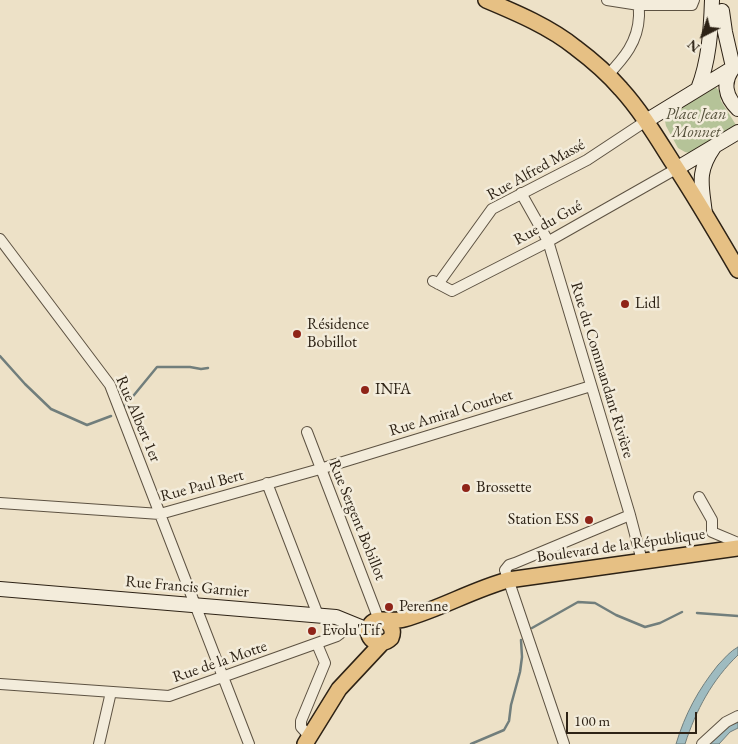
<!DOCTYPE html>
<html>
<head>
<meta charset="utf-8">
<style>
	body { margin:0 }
	#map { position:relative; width:738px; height:744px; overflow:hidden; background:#ede1c7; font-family:"EB Garamond",serif }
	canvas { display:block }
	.north { position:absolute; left:678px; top:10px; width:50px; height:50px; -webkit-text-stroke:4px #f3ecdb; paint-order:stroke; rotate:221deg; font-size:14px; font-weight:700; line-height:20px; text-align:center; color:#2d2215 }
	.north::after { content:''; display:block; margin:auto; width:18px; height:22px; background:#2d2215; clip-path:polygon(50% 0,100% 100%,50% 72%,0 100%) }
	.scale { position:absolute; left:566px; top:712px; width:131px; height:22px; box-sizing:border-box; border:2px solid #2d2215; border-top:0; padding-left:6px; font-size:15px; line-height:18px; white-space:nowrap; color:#2d2215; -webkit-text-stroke:4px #f3ecdb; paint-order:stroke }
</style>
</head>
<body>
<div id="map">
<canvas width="738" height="744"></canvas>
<div class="north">N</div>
<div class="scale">100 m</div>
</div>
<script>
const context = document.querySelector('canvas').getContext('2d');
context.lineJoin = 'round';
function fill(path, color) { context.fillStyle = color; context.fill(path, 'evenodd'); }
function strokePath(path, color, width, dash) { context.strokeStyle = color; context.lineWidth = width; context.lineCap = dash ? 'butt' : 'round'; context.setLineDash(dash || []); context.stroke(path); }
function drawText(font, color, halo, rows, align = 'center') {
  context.font = font + ' "EB Garamond",serif'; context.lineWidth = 5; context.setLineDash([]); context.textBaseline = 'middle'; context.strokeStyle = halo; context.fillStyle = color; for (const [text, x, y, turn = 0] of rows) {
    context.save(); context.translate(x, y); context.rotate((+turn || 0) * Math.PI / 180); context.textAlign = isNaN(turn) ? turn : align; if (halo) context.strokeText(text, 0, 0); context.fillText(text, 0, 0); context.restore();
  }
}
fill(new Path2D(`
	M 716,87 L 719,91 L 721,101 L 736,125 L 690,153 L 685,152 L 678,148 L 666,126 L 665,121 L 666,117 Z`), '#b5c398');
const water = new Path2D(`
	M 738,647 L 738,655 C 712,680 696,710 685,744 L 676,744 C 685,714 698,690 718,665 C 724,659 730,651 738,647 Z
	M 738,720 L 738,728 L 730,732 L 719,744 L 708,744 L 728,725 Z`);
fill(water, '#9ebbc0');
strokePath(water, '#717e7c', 1);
strokePath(new Path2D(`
	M 0,356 L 25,384 L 51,409 L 87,425 L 111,416
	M 125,406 L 157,367 L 190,367 L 201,369 L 208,368
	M 697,613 L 738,616
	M 532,628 L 578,602 L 595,603 L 616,615 L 645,627 L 660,623 L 682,612
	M 471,744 L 504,730 L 509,721 L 511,705 L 520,672 L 522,657 L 521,640`), '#717e7c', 2.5);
const street = new Path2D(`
	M 607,0 L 639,5 L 692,5 L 694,0
	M 607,76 C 624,58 638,42 639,16 C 639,10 639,6 638,0
	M 521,193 L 548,241 L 630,515 L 642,561
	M 0,239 L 110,385 L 249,744
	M 433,281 L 452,291 L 542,245 L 676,169
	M 438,284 L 492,209 L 587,160 L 646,121
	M 307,432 L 379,620
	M 267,483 L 316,610 L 316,615
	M 699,497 L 712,520 L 712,532 L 738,543
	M 0,503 L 160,514 L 320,469 L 591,386
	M 0,684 L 169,696 L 337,636 L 341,633 L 346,621
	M 309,736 L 301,727 L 301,721 L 325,663 L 317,644
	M 99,744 L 111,692
	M 564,744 L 505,570 L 509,565 L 515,563 L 630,515
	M 702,744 L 726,722 L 738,716`);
const secondary = new Path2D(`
	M 722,11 L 725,32 L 733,67
	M 734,67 C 722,81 725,97 738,109
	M 698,89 C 709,61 711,30 712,0
	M 646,121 L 731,69
	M 676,169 L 738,132
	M 705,214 C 702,185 696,173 714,147
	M 0,589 L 336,617 L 363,628 L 369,629`);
const primary = new Path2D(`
	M 486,0 C 517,13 550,27 576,48 C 592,60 608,74 621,89 C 641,111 657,138 673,163 C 696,198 717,234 738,270
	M 385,621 C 392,625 394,631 391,638 C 379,650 362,637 371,624 C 377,616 393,623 404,619 C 440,609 472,590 508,580 L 738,548
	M 305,744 L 339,689 L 382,643`);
strokePath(street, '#5d5242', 12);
strokePath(secondary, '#2d2215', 16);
strokePath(primary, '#2d2215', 18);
strokePath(street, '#f3ecdb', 10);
strokePath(secondary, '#f3ecdb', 14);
strokePath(primary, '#e6c084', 15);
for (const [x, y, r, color] of [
	[625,304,5,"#8f2418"],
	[297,334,5,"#8f2418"],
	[365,390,5,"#8f2418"],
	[466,488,5,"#8f2418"],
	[589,520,5,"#8f2418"],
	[389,607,5,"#8f2418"],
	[312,631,5,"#8f2418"]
]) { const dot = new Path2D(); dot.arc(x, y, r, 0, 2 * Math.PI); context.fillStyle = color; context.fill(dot); strokePath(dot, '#f3ecdb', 2); }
drawText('italic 16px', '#56523c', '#f3ecdb', [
	["Place Jean",696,115],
	["Monnet",696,133]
]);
drawText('16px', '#2d2215', '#f3ecdb', [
	["Rue Alfred Massé",536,170,-29],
	["Rue du Gué",548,223,-29],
	["Rue du Commandant Rivière",602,370,73],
	["Rue Amiral Courbet",451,413,-17],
	["Rue Albert 1er",138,419,67],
	["Rue Paul Bert",202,486,-15],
	["Rue Sergent Bobillot",357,520,68],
	["Boulevard de la République",621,546,-8],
	["Rue Francis Garnier",187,587,5],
	["Rue de la Motte",220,662,-19]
]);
drawText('16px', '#2d2215', '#f3ecdb', [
	["Lidl",635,304],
	["Résidence",307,325],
	["Bobillot",307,343],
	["INFA",375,390],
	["Brossette",476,488],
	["Station ESS",579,520,"right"],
	["Perenne",399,607],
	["Evolu'Tif",322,631]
], 'left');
</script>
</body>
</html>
